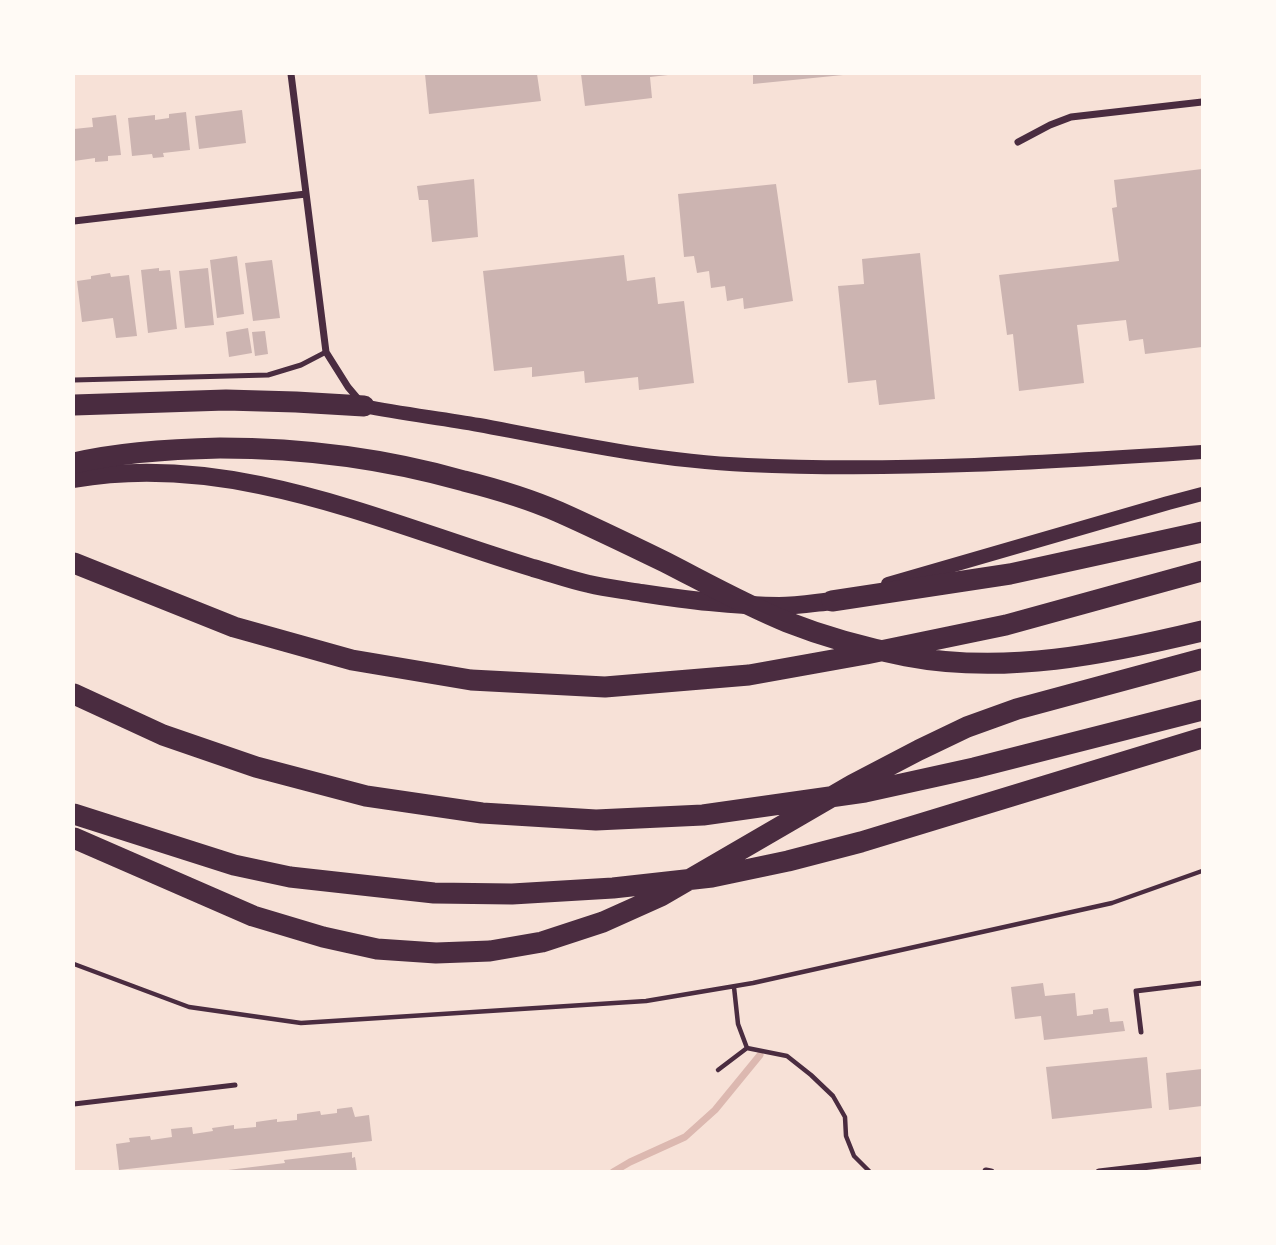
<!DOCTYPE html>
<html>
<head>
<meta charset="utf-8">
<style>
	body { margin:0 }
	#map { position:relative; width:1276px; height:1245px; overflow:hidden; background:#f7e1d7; font-family:Lato,sans-serif }
	canvas { display:block }
	.frame { position:absolute; inset:0; border:75px solid #fffaf5; pointer-events:none }
</style>
</head>
<body>
<div id="map">
<canvas width="1276" height="1245"></canvas>
<div class="frame"></div>
</div>
<script>
const context = document.querySelector('canvas').getContext('2d');
context.lineJoin = 'round';
function strokePath(path, color, width, dash) { context.strokeStyle = color; context.lineWidth = width; context.lineCap = dash ? 'butt' : 'round'; context.setLineDash(dash || []); context.stroke(path); }
function fill(path, color) { context.fillStyle = color; context.fill(path, 'evenodd'); }
strokePath(new Path2D(`
	M 613,1172 L 630,1162 L 685,1137 L 715,1110 L 760,1055`), '#dcb8b0', 7);
fill(new Path2D(`
	M 425,74 L 537,74 L 541,101 L 429,114 Z
	M 581,74 L 668,74 L 668,75 L 650,77 L 652,98 L 585,106 Z
	M 753,74 L 843,74 L 843,75 L 753,84 Z
	M 242,110 L 246,143 L 199,149 L 195,116 Z
	M 186,112 L 190,150 L 163,153 L 164,157 L 153,158 L 152,154 L 132,156 L 128,118 L 155,115 L 155,120 L 169,118 L 169,114 Z
	M 116,115 L 121,155 L 108,156 L 108,161 L 95,162 L 95,158 L 74,161 L 74,129 L 93,127 L 92,118 Z
	M 1202,169 L 1202,347 L 1145,354 L 1143,339 L 1129,341 L 1126,320 L 1077,325 L 1084,383 L 1019,391 L 1013,334 L 1007,335 L 999,275 L 1119,261 L 1112,208 L 1117,207 L 1114,180 Z
	M 474,179 L 478,237 L 432,242 L 428,200 L 419,200 L 417,186 Z
	M 776,184 L 793,301 L 744,309 L 743,298 L 727,301 L 725,286 L 711,288 L 709,271 L 697,273 L 694,256 L 684,257 L 678,194 Z
	M 920,253 L 935,399 L 879,405 L 876,380 L 848,383 L 838,286 L 864,284 L 862,259 Z
	M 624,255 L 627,281 L 655,277 L 658,304 L 684,301 L 694,383 L 639,390 L 638,377 L 585,383 L 584,371 L 532,377 L 532,367 L 494,371 L 483,271 Z
	M 237,256 L 244,314 L 217,318 L 210,260 Z
	M 272,260 L 280,318 L 253,321 L 245,263 Z
	M 159,268 L 159,271 L 170,270 L 177,329 L 148,333 L 141,270 Z
	M 208,268 L 214,325 L 185,328 L 179,271 Z
	M 110,273 L 111,277 L 129,275 L 137,336 L 116,338 L 113,318 L 82,322 L 77,281 L 91,279 L 91,276 Z
	M 248,328 L 252,353 L 229,357 L 226,332 Z
	M 265,331 L 268,354 L 255,356 L 252,332 Z
	M 1043,983 L 1045,996 L 1075,993 L 1077,1016 L 1093,1014 L 1093,1010 L 1108,1008 L 1110,1022 L 1123,1021 L 1125,1031 L 1044,1040 L 1041,1016 L 1015,1019 L 1011,987 Z
	M 1147,1057 L 1152,1108 L 1052,1119 L 1046,1067 Z
	M 1202,1069 L 1202,1106 L 1169,1110 L 1166,1073 Z
	M 352,1107 L 355,1117 L 369,1115 L 372,1141 L 119,1170 L 116,1144 L 130,1142 L 129,1138 L 150,1136 L 151,1140 L 172,1137 L 171,1129 L 192,1127 L 193,1134 L 213,1131 L 212,1128 L 234,1125 L 234,1129 L 256,1127 L 256,1122 L 277,1119 L 277,1122 L 297,1120 L 297,1114 L 320,1111 L 321,1115 L 337,1113 L 337,1109 Z
	M 352,1152 L 352,1158 L 355,1157 L 357,1172 L 228,1172 L 228,1170 L 285,1163 L 284,1160 Z`), '#ccb4b1');
strokePath(new Path2D(`
	M 74,964 L 189,1007 L 301,1023 L 646,1001 L 753,983 L 1112,903 L 1202,871
	M 734,987 L 738,1024 L 747,1048 L 787,1056 L 811,1075 L 833,1096 L 845,1117 L 846,1136 L 854,1156 L 870,1172
	M 718,1070 L 747,1048`), '#4a2c40', 4.5);
strokePath(new Path2D(`
	M 74,380 L 268,375 L 301,365 L 326,352
	M 1141,1032 L 1136,991 L 1202,983
	M 74,1104 L 235,1085`), '#4a2c40', 5);
strokePath(new Path2D(`
	M 291,74 L 326,352 L 348,387 L 359,400
	M 1018,142 L 1050,125 L 1071,117 L 1202,102
	M 74,221 L 306,194
	M 986,1171 L 991,1172
	M 1099,1172 L 1202,1160`), '#4a2c40', 7);
strokePath(new Path2D(`
	M 364,406 C 402,414 441,418 479,425 C 568,442 657,461 747,465 C 899,472 1051,462 1202,452
	M 888,584 L 1168,503 L 1202,494`), '#4a2c40', 14);
strokePath(new Path2D(`
	M 74,479 C 232,451 384,523 533,568 C 551,573 570,580 589,584 C 606,588 624,590 641,593 C 687,600 732,606 779,606 C 796,606 814,603 832,601`), '#4a2c40', 18);
strokePath(new Path2D(`
	M 74,405 L 226,400 L 296,402 L 364,406
	M 74,463 C 121,452 171,449 220,448 C 304,448 383,458 464,481 C 496,489 529,499 559,512 C 595,528 630,545 665,562 C 706,583 745,605 787,622 C 825,637 865,648 906,656 C 1005,675 1106,654 1202,631
	M 74,563 L 234,627 L 352,660 L 471,680 L 605,687 L 749,675 L 866,654 L 1006,625 L 1202,571
	M 832,601 L 1010,574 L 1202,532
	M 74,694 L 163,735 L 256,767 L 366,796 L 482,813 L 596,820 L 703,815 L 865,792 L 974,768 L 1202,710
	M 74,814 L 234,865 L 290,877 L 434,893 L 512,894 L 613,888 L 712,877 L 788,861 L 861,842 L 1202,738
	M 74,838 L 253,916 L 323,937 L 377,949 L 436,953 L 490,951 L 542,942 L 603,922 L 661,896 L 852,785 L 919,750 L 967,727 L 1017,709 L 1202,659`), '#4a2c40', 21);
</script>
</body>
</html>
